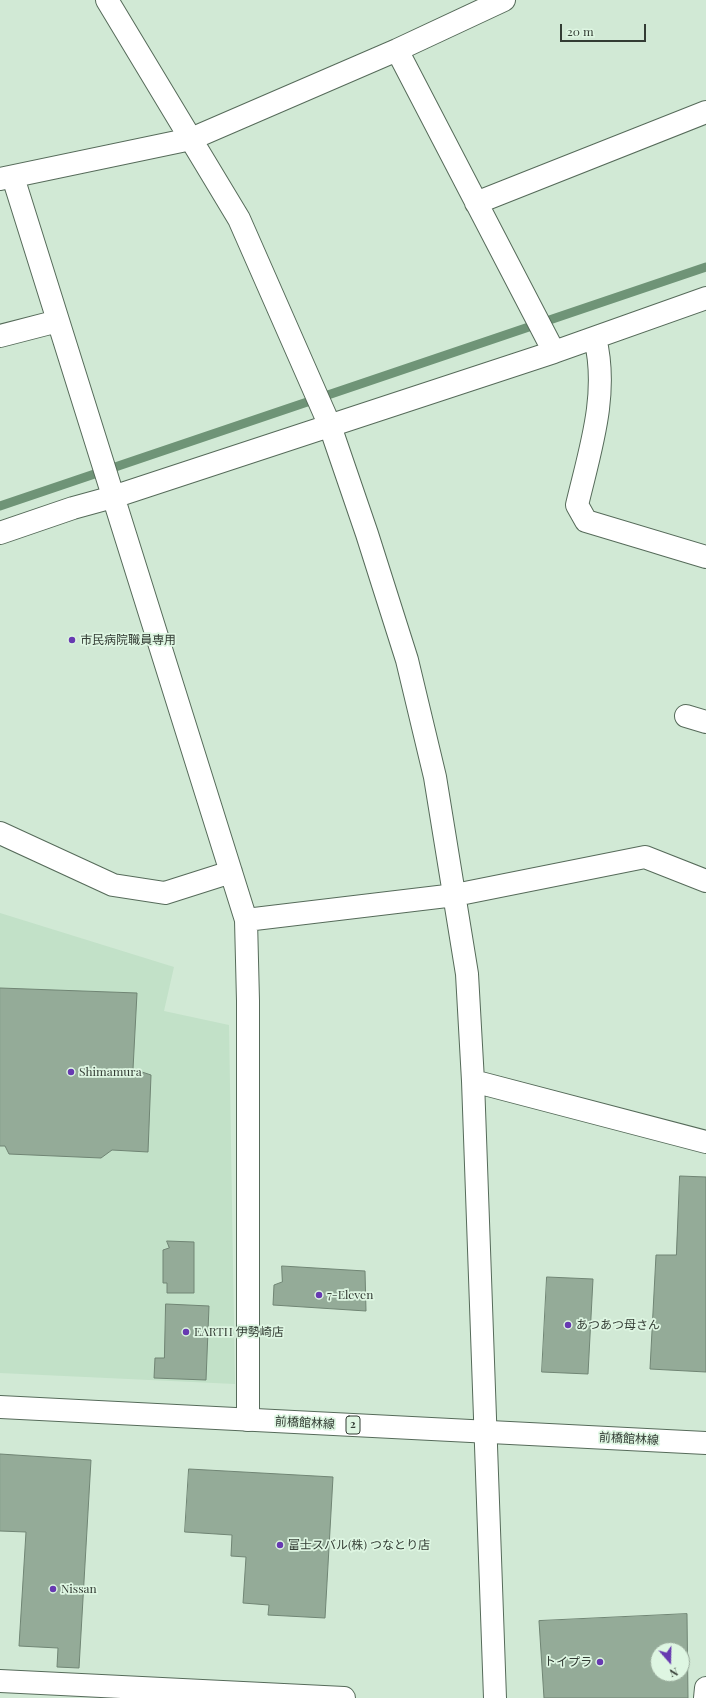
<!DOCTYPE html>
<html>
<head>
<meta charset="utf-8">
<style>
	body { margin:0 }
	#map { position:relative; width:706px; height:1698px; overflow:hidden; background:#d1e9d5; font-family:"Playfair Display",serif }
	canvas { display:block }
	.north { position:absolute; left:650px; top:1642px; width:40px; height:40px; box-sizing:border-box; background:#def6e2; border:1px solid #9aac9c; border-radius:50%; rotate:160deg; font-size:11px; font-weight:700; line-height:16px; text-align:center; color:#333c34 }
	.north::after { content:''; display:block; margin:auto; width:14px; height:18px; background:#6739b1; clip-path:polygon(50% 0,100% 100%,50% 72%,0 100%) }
	.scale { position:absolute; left:560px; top:24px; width:86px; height:18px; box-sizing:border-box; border:2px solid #333c34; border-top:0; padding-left:5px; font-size:12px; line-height:14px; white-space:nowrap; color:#333c34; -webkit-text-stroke:3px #def6e2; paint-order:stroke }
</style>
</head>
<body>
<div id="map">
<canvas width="706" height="1698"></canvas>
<div class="north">N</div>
<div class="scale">20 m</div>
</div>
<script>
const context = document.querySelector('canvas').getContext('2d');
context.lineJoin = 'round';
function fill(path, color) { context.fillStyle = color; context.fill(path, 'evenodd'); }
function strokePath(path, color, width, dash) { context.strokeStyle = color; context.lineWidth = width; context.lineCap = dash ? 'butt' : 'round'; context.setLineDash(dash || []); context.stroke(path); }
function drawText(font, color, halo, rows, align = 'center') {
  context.font = font + ' "Playfair Display","Noto Sans JP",serif'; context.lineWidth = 3.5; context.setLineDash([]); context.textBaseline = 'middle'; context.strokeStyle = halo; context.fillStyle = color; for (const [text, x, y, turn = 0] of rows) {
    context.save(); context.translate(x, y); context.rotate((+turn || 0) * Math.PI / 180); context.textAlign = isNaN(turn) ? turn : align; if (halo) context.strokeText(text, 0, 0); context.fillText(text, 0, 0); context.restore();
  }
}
fill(new Path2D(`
	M 0,913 L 174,967 L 164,1011 L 229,1025 L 235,1384 L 0,1373 Z`), '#c2e1c8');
strokePath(new Path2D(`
	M 0,506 L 706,267`), '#6f9477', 9);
const building = new Path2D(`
	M 0,988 L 137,993 L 133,1069 L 151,1075 L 148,1152 L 112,1150 L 101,1158 L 9,1154 L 5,1146 L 0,1146 Z
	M 680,1176 L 706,1177 L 706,1372 L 650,1369 L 656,1255 L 676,1255 Z
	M 167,1241 L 194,1242 L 194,1293 L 167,1293 L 167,1283 L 163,1283 L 163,1250 L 169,1248 Z
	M 282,1266 L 365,1271 L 366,1311 L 273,1305 L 274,1285 L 282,1282 Z
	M 547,1277 L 593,1279 L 588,1374 L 542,1372 Z
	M 166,1304 L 209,1306 L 206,1380 L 154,1378 L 155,1358 L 164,1358 Z
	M 0,1454 L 91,1460 L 79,1668 L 57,1667 L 58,1648 L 19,1646 L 26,1532 L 0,1531 Z
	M 189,1469 L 333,1477 L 325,1618 L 268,1615 L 269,1605 L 243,1603 L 246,1557 L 231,1556 L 232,1535 L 185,1532 Z
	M 687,1614 L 688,1698 L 544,1698 L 539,1621 ZM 658,1650 L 682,1650 L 682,1674 L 658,1674 Z`);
fill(building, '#94ab98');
strokePath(building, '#708574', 1);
const minor = new Path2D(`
	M 107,0 L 239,219 L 330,426 L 367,534 L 407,660 L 435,777 L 467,974 L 473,1081 L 495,1698
	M 397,50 L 554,352
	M 13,177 L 246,920 L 248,1001 L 248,1420
	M 0,179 L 191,139 L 397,50 L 504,0
	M 476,203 L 706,112
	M 0,336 L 58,321
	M 595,338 C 609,394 590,450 577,505 L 586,521 L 706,557
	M 0,533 L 73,508 L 113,497 L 554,352 L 706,298
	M 686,716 L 706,722
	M 0,833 L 113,885 L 165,893 L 231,872
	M 246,920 L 455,895 L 645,857 L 706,881
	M 473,1081 L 706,1142
	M 0,1681 L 344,1698
	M 705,1698 L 706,1688`);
const major = new Path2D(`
	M 0,1407 L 706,1443`);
strokePath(minor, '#566b5a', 24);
strokePath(major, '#566b5a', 24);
strokePath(minor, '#fff', 22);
strokePath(major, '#fff', 22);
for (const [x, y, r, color] of [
	[72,640,4,"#6739b1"],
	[71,1072,4,"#6739b1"],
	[319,1295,4,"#6739b1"],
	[568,1325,4,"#6739b1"],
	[186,1332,4,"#6739b1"],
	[280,1545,4,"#6739b1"],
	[53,1589,4,"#6739b1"],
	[600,1662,4,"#6739b1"]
]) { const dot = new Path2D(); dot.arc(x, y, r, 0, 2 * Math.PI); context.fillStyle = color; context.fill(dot); strokePath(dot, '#def6e2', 1.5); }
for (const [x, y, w] of [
	[353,1425,14]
]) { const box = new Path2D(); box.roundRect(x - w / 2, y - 9, w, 18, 3); context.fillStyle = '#def6e2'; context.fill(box); strokePath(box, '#333c34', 1); }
drawText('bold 11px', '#333c34', null, [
	["2",353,1425]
]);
drawText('12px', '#333c34', '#def6e2', [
	["市民病院職員専用",80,640],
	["Shimamura",79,1072],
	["7-Eleven",327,1295],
	["あつあつ母さん",576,1325],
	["EARTH 伊勢崎店",194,1332],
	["富士スバル(株) つなとり店",288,1545],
	["Nissan",61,1589],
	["トイプラ",592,1662,"right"]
], 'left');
drawText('12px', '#333c34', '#def6e2', [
	["前橋館林線",305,1423,3],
	["前橋館林線",629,1439,3]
]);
</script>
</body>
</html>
